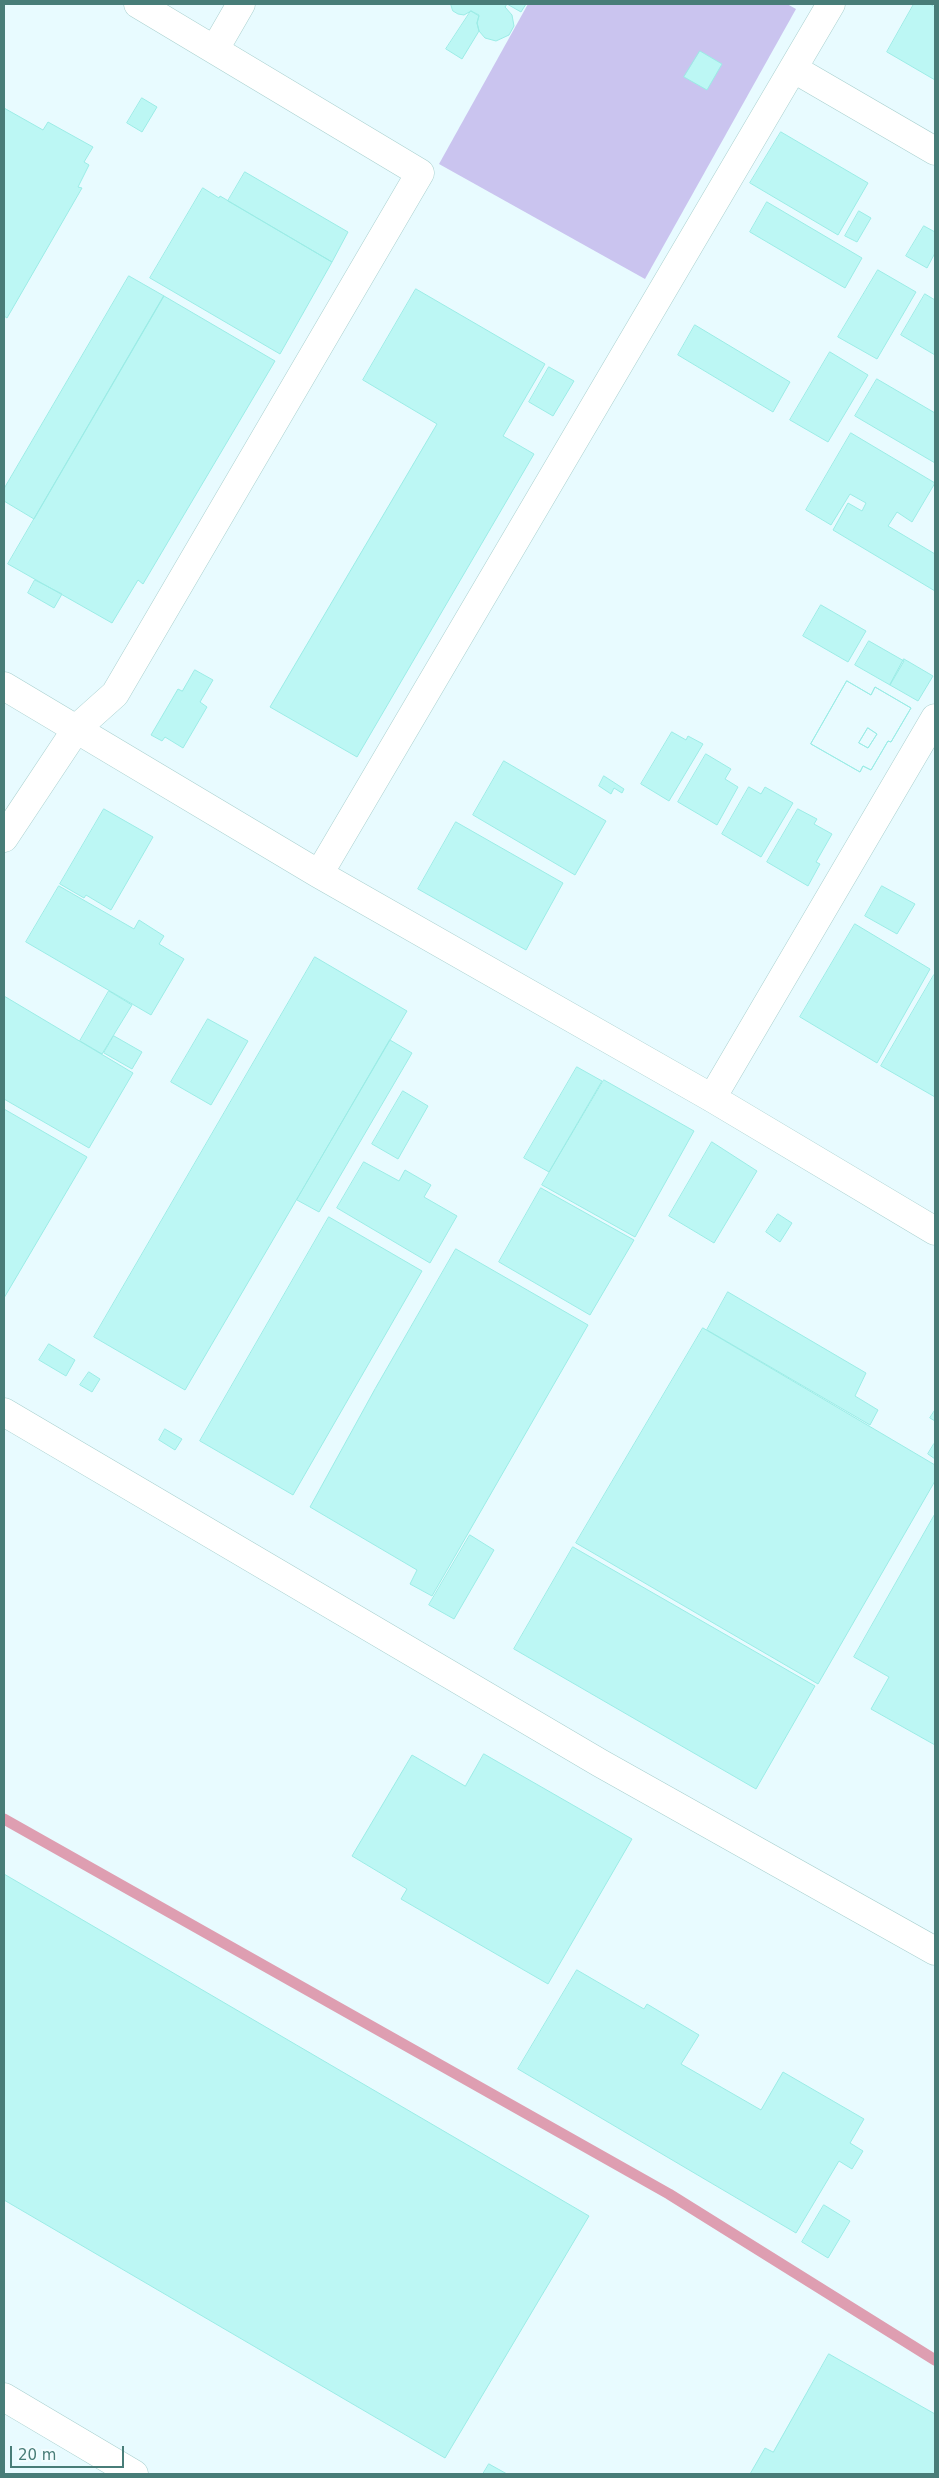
<!DOCTYPE html>
<html>
<head>
<meta charset="utf-8">
<style>
	body { margin:0 }
	#map { position:relative; width:939px; height:2478px; overflow:hidden; background:#e8fbff; font-family:"DejaVu Sans",sans-serif }
	canvas { display:block }
	.frame { position:absolute; inset:0; border:5px solid #487d78; pointer-events:none }
	.scale { position:absolute; left:10px; top:2446px; width:114px; height:22px; box-sizing:border-box; border:2px solid #487d78; border-top:0; padding-left:6px; font-size:15px; line-height:18px; white-space:nowrap; color:#487d78; -webkit-text-stroke:4px #f1fdff; paint-order:stroke }
</style>
</head>
<body>
<div id="map">
<canvas width="939" height="2478"></canvas>
<div class="frame"></div>
<div class="scale">20 m</div>
</div>
<script>
const context = document.querySelector('canvas').getContext('2d');
context.lineJoin = 'round';
function fill(path, color) { context.fillStyle = color; context.fill(path, 'evenodd'); }
function strokePath(path, color, width, dash) { context.strokeStyle = color; context.lineWidth = width; context.lineCap = dash ? 'butt' : 'round'; context.setLineDash(dash || []); context.stroke(path); }
fill(new Path2D(`
	M 528,4 L 787,4 L 796,9 L 645,279 L 439,164 Z`), '#cac4ef');
strokePath(new Path2D(`
	M 4,1819 L 669,2194 L 935,2360`), '#de9eb1', 11);
const building = new Path2D(`
	M 451,4 L 526,4 L 521,12 L 507,4 L 505,7 L 512,15 L 514,26 L 509,35 L 496,41 L 485,38 L 479,31 L 477,23 L 479,16 L 471,11 L 464,15 L 458,14 L 453,11 Z
	M 914,4 L 930,4 L 935,7 L 935,80 L 887,52 Z
	M 471,11 L 479,15 L 477,23 L 479,31 L 462,59 L 446,49 Z
	M 700,51 L 722,64 L 707,90 L 684,77 Z
	M 142,98 L 157,107 L 142,132 L 127,123 Z
	M 4,108 L 43,130 L 48,122 L 93,147 L 84,162 L 89,165 L 78,187 L 82,188 L 7,318 L 4,316 Z
	M 781,132 L 868,183 L 838,235 L 750,183 Z
	M 245,172 L 348,232 L 332,262 L 228,201 Z
	M 203,188 L 219,198 L 220,196 L 332,262 L 280,354 L 150,278 Z
	M 767,202 L 862,258 L 845,288 L 750,232 Z
	M 859,211 L 871,218 L 857,242 L 845,236 Z
	M 924,226 L 935,232 L 935,253 L 927,268 L 906,256 Z
	M 878,270 L 916,292 L 877,359 L 838,337 Z
	M 129,276 L 164,296 L 34,519 L 4,501 L 4,489 Z
	M 416,289 L 545,364 L 503,436 L 534,454 L 357,757 L 270,707 L 437,424 L 363,380 Z
	M 925,294 L 935,300 L 935,355 L 901,335 Z
	M 164,296 L 275,361 L 143,584 L 138,580 L 112,623 L 8,564 Z
	M 695,325 L 790,382 L 773,412 L 678,355 Z
	M 830,352 L 868,375 L 828,442 L 790,420 Z
	M 549,367 L 574,381 L 553,416 L 529,402 Z
	M 877,379 L 935,413 L 935,463 L 855,416 Z
	M 851,433 L 935,483 L 912,522 L 897,512 L 888,526 L 935,554 L 935,591 L 833,530 L 848,503 L 862,511 L 866,503 L 850,494 L 831,525 L 806,510 Z
	M 35,580 L 62,594 L 54,608 L 28,593 Z
	M 821,605 L 866,631 L 848,662 L 803,636 Z
	M 869,641 L 904,661 L 890,685 L 855,665 Z
	M 904,659 L 933,676 L 918,701 L 890,685 Z
	M 195,670 L 213,680 L 200,702 L 207,707 L 183,748 L 165,737 L 162,741 L 151,735 L 178,689 L 182,691 Z
	M 847,681 L 871,695 L 875,687 L 911,708 L 891,742 L 888,741 L 871,770 L 863,766 L 860,772 L 811,744 ZM 868,728 L 877,734 L 868,748 L 859,743 Z
	M 847,681 L 871,695 L 875,687 L 911,708 L 891,742 L 888,741 L 871,770 L 863,766 L 860,772 L 811,744 Z
	M 868,728 L 877,734 L 868,748 L 859,743 Z
	M 672,732 L 686,740 L 688,736 L 703,744 L 669,801 L 641,784 Z
	M 706,754 L 731,769 L 725,779 L 738,787 L 717,825 L 678,802 Z
	M 504,761 L 606,821 L 575,875 L 473,815 Z
	M 604,776 L 624,789 L 622,793 L 614,788 L 611,794 L 599,786 Z
	M 749,787 L 761,794 L 765,787 L 793,803 L 761,857 L 722,834 Z
	M 104,809 L 153,837 L 111,910 L 86,895 L 84,898 L 60,884 Z
	M 798,809 L 817,819 L 814,824 L 832,834 L 816,862 L 820,864 L 808,886 L 767,862 Z
	M 456,822 L 563,883 L 526,950 L 418,889 Z
	M 59,886 L 134,929 L 139,920 L 164,936 L 159,944 L 184,959 L 151,1015 L 26,942 Z
	M 882,886 L 915,904 L 897,934 L 865,916 Z
	M 855,924 L 930,969 L 877,1063 L 800,1017 Z
	M 315,957 L 407,1011 L 185,1390 L 94,1337 Z
	M 934,975 L 935,976 L 935,1097 L 881,1066 Z
	M 109,991 L 132,1005 L 102,1054 L 80,1041 Z
	M 4,996 L 133,1073 L 89,1148 L 4,1099 Z
	M 208,1019 L 248,1041 L 211,1105 L 171,1082 Z
	M 114,1036 L 142,1052 L 132,1069 L 104,1053 Z
	M 390,1040 L 412,1053 L 319,1212 L 297,1200 Z
	M 577,1067 L 602,1081 L 549,1172 L 524,1158 Z
	M 604,1080 L 694,1131 L 635,1237 L 542,1185 Z
	M 403,1091 L 428,1106 L 398,1159 L 372,1144 Z
	M 4,1109 L 87,1157 L 4,1298 Z
	M 712,1142 L 757,1171 L 714,1243 L 669,1216 Z
	M 364,1162 L 399,1181 L 405,1170 L 431,1185 L 424,1197 L 457,1216 L 430,1263 L 337,1208 Z
	M 541,1188 L 634,1240 L 590,1315 L 499,1262 Z
	M 778,1214 L 792,1223 L 780,1242 L 766,1232 Z
	M 329,1217 L 422,1271 L 293,1495 L 200,1441 Z
	M 456,1249 L 588,1325 L 432,1596 L 410,1584 L 417,1570 L 310,1507 L 375,1389 Z
	M 728,1292 L 866,1373 L 855,1396 L 878,1410 L 870,1425 L 707,1330 Z
	M 703,1328 L 935,1465 L 935,1481 L 818,1684 L 576,1543 Z
	M 49,1344 L 75,1360 L 66,1376 L 39,1360 Z
	M 89,1372 L 100,1379 L 92,1392 L 80,1385 Z
	M 935,1410 L 935,1421 L 930,1418 Z
	M 165,1429 L 182,1439 L 175,1450 L 159,1440 Z
	M 934,1444 L 935,1445 L 935,1459 L 928,1454 Z
	M 935,1514 L 935,1745 L 871,1709 L 889,1677 L 854,1657 Z
	M 470,1535 L 494,1550 L 454,1619 L 429,1605 Z
	M 573,1547 L 815,1686 L 756,1789 L 514,1649 Z
	M 484,1754 L 632,1839 L 548,1984 L 401,1899 L 407,1889 L 352,1856 L 412,1755 L 465,1786 Z
	M 4,1874 L 589,2216 L 445,2458 L 4,2200 Z
	M 577,1970 L 644,2009 L 647,2004 L 699,2035 L 681,2064 L 761,2110 L 783,2072 L 864,2119 L 850,2143 L 863,2151 L 852,2169 L 839,2161 L 796,2233 L 518,2069 Z
	M 824,2205 L 850,2221 L 828,2258 L 802,2242 Z
	M 829,2354 L 935,2414 L 935,2474 L 750,2474 L 765,2448 L 773,2452 Z
	M 489,2464 L 507,2474 L 483,2474 Z`);
fill(building, '#bcf7f4');
strokePath(building, '#9bece6', 1);
const minor = new Path2D(`
	M 215,49 L 241,4
	M 794,69 L 935,151
	M 4,686 L 319,874 L 712,1098 L 935,1231
	M 4,838 L 77,728 L 115,694 L 420,173 L 138,4
	M 319,874 L 831,4
	M 712,1098 L 935,718
	M 4,1412 L 600,1763 L 935,1951
	M 4,2397 L 134,2474`);
strokePath(minor, '#a8d0cf', 29);
strokePath(minor, '#fff', 28);
</script>
</body>
</html>
